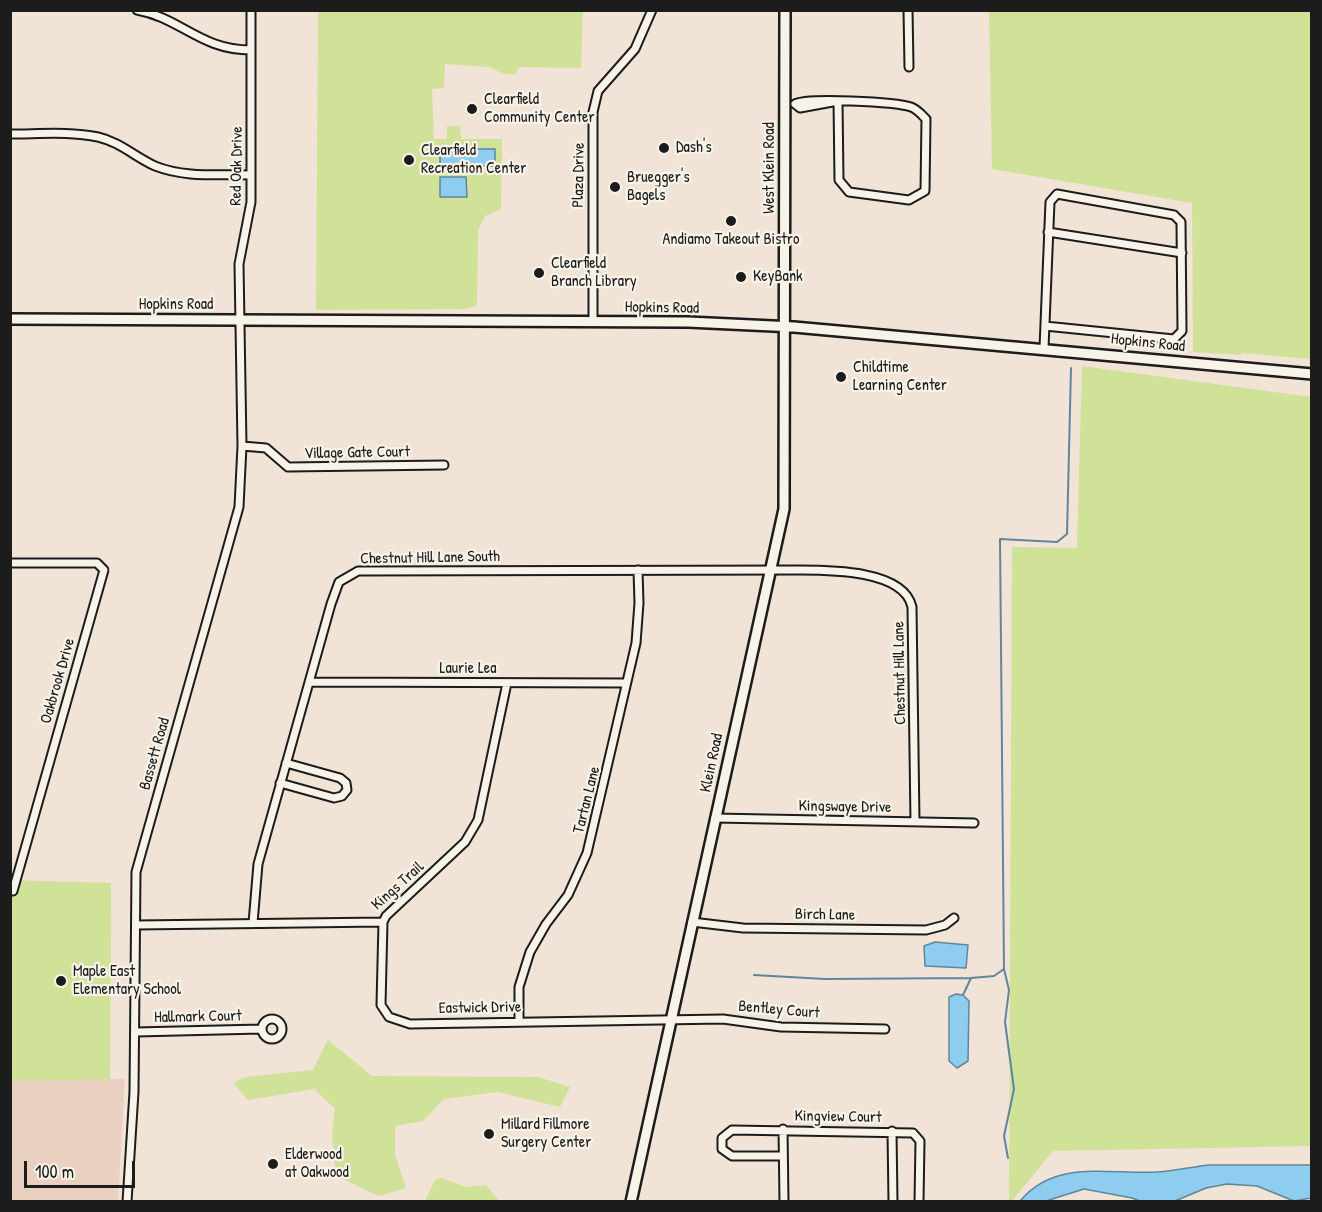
<!DOCTYPE html>
<html>
<head>
<meta charset="utf-8">
<style>
	body { margin:0 }
	#map { position:relative; width:1322px; height:1212px; overflow:hidden; background:#f1e3d6; font-family:"Patrick Hand",sans-serif }
	canvas { display:block }
	.frame { position:absolute; inset:0; border:12px solid #1c1c1c; pointer-events:none }
	.scale { position:absolute; left:24px; top:1161px; width:111px; height:27px; box-sizing:border-box; border:3px solid #1c1c1c; border-top:0; padding-left:8px; font-size:18px; line-height:21px; white-space:nowrap; color:#1c1c1c; -webkit-text-stroke:4px #f7f3e8; paint-order:stroke }
</style>
</head>
<body>
<div id="map">
<canvas width="1322" height="1212"></canvas>
<div class="frame"></div>
<div class="scale">100 m</div>
</div>
<script>
const context = document.querySelector('canvas').getContext('2d');
context.lineJoin = 'round';
function fill(path, color) { context.fillStyle = color; context.fill(path, 'evenodd'); }
function strokePath(path, color, width, dash) { context.strokeStyle = color; context.lineWidth = width; context.lineCap = dash ? 'butt' : 'round'; context.setLineDash(dash || []); context.stroke(path); }
function drawText(font, color, halo, rows, align = 'center') {
  context.font = font + ' "Patrick Hand",sans-serif'; context.lineWidth = 4.5; context.setLineDash([]); context.textBaseline = 'middle'; context.strokeStyle = halo; context.fillStyle = color; for (const [text, x, y, turn = 0] of rows) {
    context.save(); context.translate(x, y); context.rotate((+turn || 0) * Math.PI / 180); context.textAlign = isNaN(turn) ? turn : align; if (halo) context.strokeText(text, 0, 0); context.fillText(text, 0, 0); context.restore();
  }
}
fill(new Path2D(`
	M 11,880 L 111,883 L 110,1079 L 125,1079 L 118,1201 L 11,1202 Z`), '#ead0c0');
fill(new Path2D(`
	M 318,11 L 583,11 L 581,68 L 520,67 L 515,74 L 504,74 L 489,67 L 445,64 L 444,88 L 432,89 L 434,139 L 447,139 L 447,126 L 460,126 L 461,139 L 502,139 L 501,209 L 485,216 L 478,230 L 477,305 L 466,309 L 316,310 Z
	M 989,11 L 1311,11 L 1311,359 L 1242,353 L 1240,355 L 1193,352 L 1192,203 L 992,169 Z
	M 1082,366 L 1311,397 L 1311,1146 L 1053,1151 L 1012,1201 L 1009,1201 L 1012,547 L 1077,548 Z
	M 11,881 L 111,883 L 110,1079 L 11,1081 Z
	M 328,1040 L 372,1076 L 538,1077 L 570,1087 L 560,1107 L 498,1092 L 444,1099 L 423,1121 L 395,1126 L 395,1155 L 406,1188 L 379,1196 L 336,1176 L 332,1135 L 335,1109 L 314,1089 L 248,1100 L 233,1083 L 246,1077 L 313,1070 Z
	M 442,1178 L 465,1187 L 486,1185 L 499,1201 L 425,1201 L 435,1180 Z`), '#cfe297');
const water = new Path2D(`
	M 440,149 L 495,149 L 495,166 L 440,166 Z
	M 440,177 L 466,177 L 467,197 L 440,197 Z
	M 935,942 L 968,945 L 966,968 L 925,966 L 924,946 Z
	M 956,994 L 963,995 L 969,1001 L 968,1061 L 957,1068 L 949,1061 L 949,997 Z
	M 1208,1165 L 1311,1165 L 1311,1198 L 1294,1201 L 1257,1186 L 1227,1184 L 1206,1188 L 1175,1201 L 1140,1201 L 1132,1198 L 1084,1189 L 1046,1201 L 1020,1201 C 1056,1158 1110,1175 1158,1172 C 1175,1171 1192,1167 1208,1165 Z`);
fill(water, '#8ecdef');
strokePath(water, '#60869b', 1.5);
strokePath(new Path2D(`
	M 1004,969 L 1009,990 L 1005,1022 L 1014,1089 L 1004,1136 L 1008,1158
	M 754,975 L 825,979 L 971,978 L 994,976 L 1004,969 L 1000,539 L 1057,542 L 1067,534 L 1071,368
	M 963,995 L 971,978`), '#60869b', 2);
const minor = new Path2D(`
	M 137,10 C 181,18 200,50 251,50
	M 908,10 L 909,67
	M 838,101 L 839,180 L 849,192 L 909,200 L 925,191 L 926,119 C 922,115 917,109 911,107 C 896,102 806,97 795,104 L 800,108 L 838,101
	M 10,134 C 39,134 70,131 98,137 C 120,142 135,157 155,166 C 185,178 219,174 251,175
	M 1048,232 L 1182,253
	M 593,322 L 593,112 L 598,91 L 635,49 L 652,10
	M 1044,348 L 1050,202 L 1057,194 L 1174,215 L 1181,222 L 1182,331 L 1174,339 L 1045,326
	M 242,446 L 266,448 L 288,467 L 444,465
	M 10,563 L 97,563 L 104,570 L 13,891
	M 309,682 L 626,683
	M 507,683 L 478,820 L 465,842 L 386,916 L 383,922 L 381,1005 L 389,1017 L 410,1024 L 723,1019 L 781,1027 L 885,1029
	M 280,783 L 334,798 L 342,796 L 347,790 L 346,783 L 340,778 L 286,763
	M 715,818 L 974,823
	M 692,922 L 743,928 L 926,930 L 945,925 L 954,918
	M 253,923 L 258,864 L 331,604 L 339,582 L 358,571 L 800,570 C 830,570 904,570 912,607 L 915,822
	M 136,925 L 383,922
	M262 1029a10 10 0 1 1 20 0a10 10 0 1 1-20 0Z
	M 519,1021 L 519,987 L 530,952 L 546,924 L 568,895 L 587,853 L 636,643 L 639,603 L 638,570
	M 136,1032 L 261,1029
	M 783,1129 L 784,1202
	M 892,1131 L 893,1202
	M 783,1156 L 732,1156 L 722,1149 L 722,1138 L 732,1130 L 913,1133 L 920,1141 L 919,1202
	M 127,1202 L 134,1092 L 136,872 L 239,507 L 242,446 L 239,264 L 251,202 L 251,10`);
const tertiary = new Path2D(`
	M 10,319 L 688,322 L 794,327 L 1312,374
	M 631,1202 L 784,509 L 785,10`);
strokePath(minor, '#1c1c1c', 11);
strokePath(tertiary, '#1c1c1c', 14);
strokePath(minor, '#f7f3e8', 7);
strokePath(tertiary, '#f7f3e8', 9);
for (const [x, y, r, color] of [
	[472,109,6,"#1c1c1c"],
	[664,148,6,"#1c1c1c"],
	[409,160,6,"#1c1c1c"],
	[615,187,6,"#1c1c1c"],
	[731,221,6,"#1c1c1c"],
	[539,273,6,"#1c1c1c"],
	[741,277,6,"#1c1c1c"],
	[841,377,6,"#1c1c1c"],
	[61,981,6,"#1c1c1c"],
	[489,1134,6,"#1c1c1c"],
	[273,1164,6,"#1c1c1c"]
]) { const dot = new Path2D(); dot.arc(x, y, r, 0, 2 * Math.PI); context.fillStyle = color; context.fill(dot); strokePath(dot, '#f7f3e8', 2); }
drawText('16px', '#1c1c1c', '#f7f3e8', [
	["Clearfield",484,100],
	["Community Center",484,118],
	["Dash's",676,148],
	["Clearfield",421,151],
	["Recreation Center",421,169],
	["Bruegger's",627,178],
	["Bagels",627,196],
	["Andiamo Takeout Bistro",731,240,"center"],
	["Clearfield",551,264],
	["Branch Library",551,282],
	["KeyBank",753,277],
	["Childtime",853,368],
	["Learning Center",853,386],
	["Maple East",73,972],
	["Elementary School",73,990],
	["Millard Fillmore",501,1125],
	["Surgery Center",501,1143],
	["Elderwood",285,1155],
	["at Oakwood",285,1173]
], 'left');
drawText('16px', '#1c1c1c', '#f7f3e8', [
	["Red Oak Drive",237,166,-89],
	["West Klein Road",770,168,-90],
	["Plaza Drive",579,175,-89],
	["Hopkins Road",176,305],
	["Hopkins Road",662,308,1],
	["Hopkins Road",1148,343,6],
	["Village Gate Court",357,453,-1],
	["Chestnut Hill Lane South",430,558,-1],
	["Laurie Lea",468,669],
	["Chestnut Hill Lane",900,673,-91],
	["Oakbrook Drive",58,681,-74],
	["Bassett Road",155,754,-74],
	["Klein Road",712,763,-78],
	["Tartan Lane",587,800,-76],
	["Kingswaye Drive",845,807,1],
	["Kings Trail",398,886,-42],
	["Birch Lane",825,915,1],
	["Eastwick Drive",480,1008,-1],
	["Bentley Court",779,1010,5],
	["Hallmark Court",198,1017,-1],
	["Kingview Court",838,1117,1]
]);
</script>
</body>
</html>
